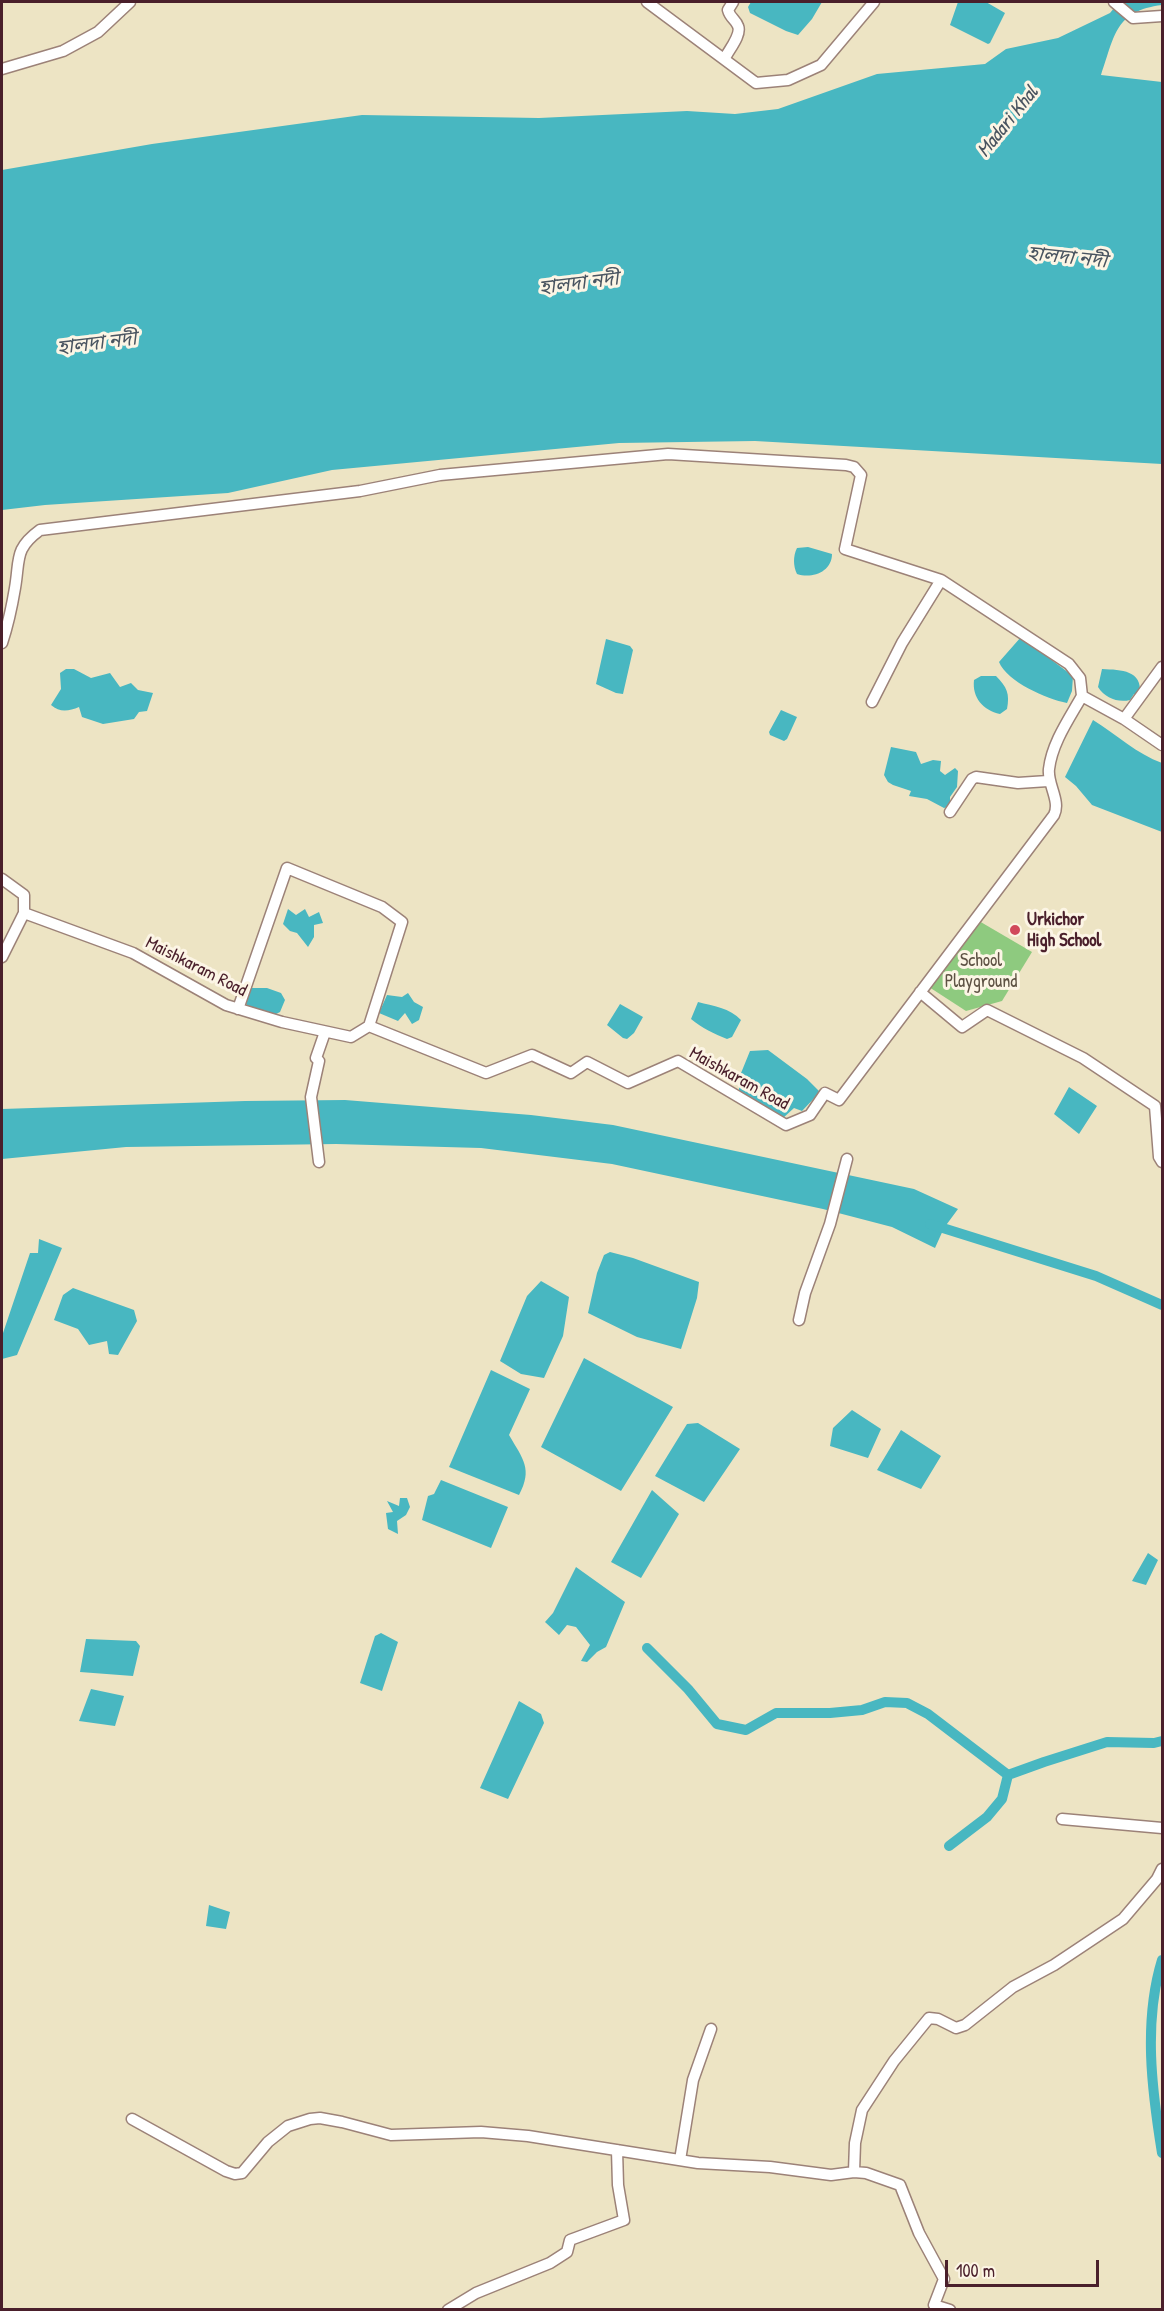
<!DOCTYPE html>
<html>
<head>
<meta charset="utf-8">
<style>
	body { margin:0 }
	#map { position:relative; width:1164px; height:2311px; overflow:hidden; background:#ede4c4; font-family:"Patrick Hand",sans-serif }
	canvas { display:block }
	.frame { position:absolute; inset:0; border:3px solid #4a1f2b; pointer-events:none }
	.scale { position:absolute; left:945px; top:2260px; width:154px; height:27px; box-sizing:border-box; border:3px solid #4a1f2b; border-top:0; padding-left:8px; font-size:18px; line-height:21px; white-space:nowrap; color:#4a1f2b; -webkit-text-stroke:4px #fcf5e5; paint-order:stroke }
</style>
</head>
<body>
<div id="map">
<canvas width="1164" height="2311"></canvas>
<div class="frame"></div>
<div class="scale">100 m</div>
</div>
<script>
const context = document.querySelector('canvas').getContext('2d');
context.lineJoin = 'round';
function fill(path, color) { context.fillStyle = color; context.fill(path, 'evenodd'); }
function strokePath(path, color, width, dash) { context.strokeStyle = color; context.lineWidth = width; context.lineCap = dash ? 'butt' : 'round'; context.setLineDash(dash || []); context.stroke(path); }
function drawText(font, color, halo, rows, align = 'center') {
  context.font = font + ' "Patrick Hand","Noto Sans Bengali",sans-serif'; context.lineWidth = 6; context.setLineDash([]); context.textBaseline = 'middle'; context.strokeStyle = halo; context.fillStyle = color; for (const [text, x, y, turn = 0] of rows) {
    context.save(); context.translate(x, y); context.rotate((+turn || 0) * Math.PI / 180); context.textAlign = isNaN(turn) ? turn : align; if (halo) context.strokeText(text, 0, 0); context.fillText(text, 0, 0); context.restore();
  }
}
fill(new Path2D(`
	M 979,921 L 1032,952 L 1002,1001 L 966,1011 L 929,987 Z`), '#8eca7f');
fill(new Path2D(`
	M 751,2 L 822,2 L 812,19 L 798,35 L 786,31 L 750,13 L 748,7 Z
	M 958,2 L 986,2 L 1005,13 L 990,43 L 988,44 L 950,25 Z
	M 1119,2 L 1162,2 L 1162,5 C 1115,11 1115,35 1101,75 L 1162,82 L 1162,464 L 755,441 L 619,443 L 332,470 L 228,493 L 45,505 L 2,510 L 2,170 L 152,144 L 362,115 L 539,118 L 687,111 L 735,114 L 778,109 L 877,74 L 985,64 L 1006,49 L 1058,38 L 1110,13 Z
	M 808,547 L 832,554 C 832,572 812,579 797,574 C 793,566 793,556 797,548 Z
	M 1021,637 L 1073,676 L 1072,691 L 1067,703 C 1047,699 1007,682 999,662 Z
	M 606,639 L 630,646 L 633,650 L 623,694 L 616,693 L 596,684 Z
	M 66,669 L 74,669 L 91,678 L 110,673 L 120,687 L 131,683 L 138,690 L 153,693 L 147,711 L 139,712 L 134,719 L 103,724 L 82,717 L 79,707 C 69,711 60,713 51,705 L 61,689 L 60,673 Z
	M 1102,669 C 1122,670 1142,670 1140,694 L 1134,694 L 1130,700 C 1118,703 1105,698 1098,687 Z
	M 981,676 L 996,676 C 1007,687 1010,694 1007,709 L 1000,714 C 983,710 972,698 974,680 Z
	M 781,710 L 797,717 L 787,739 L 784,741 L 770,735 L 769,732 Z
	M 1093,720 C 1117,735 1137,754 1162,763 L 1162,832 L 1092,805 L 1076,786 L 1065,777 Z
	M 891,747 L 916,752 L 921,764 L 933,760 L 941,761 L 940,771 L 945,775 L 955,768 L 958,771 L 957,787 L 950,797 L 950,806 L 944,808 L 927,799 L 909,796 L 911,791 L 893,785 L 888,782 L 884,775 Z
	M 288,909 L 296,915 L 305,909 L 309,917 L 319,912 L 323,923 L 314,925 L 314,937 L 308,947 L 297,933 L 290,931 L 283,924 Z
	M 249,988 L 267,988 L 281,993 L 285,1000 L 280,1012 L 274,1015 L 247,1005 L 244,1002 Z
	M 408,993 L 414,1002 L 423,1007 L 419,1020 L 412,1024 L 405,1013 L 398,1021 L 379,1013 L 387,995 L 402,997 Z
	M 698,1002 C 713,1006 730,1008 741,1020 L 732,1037 L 727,1039 C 714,1034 702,1028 691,1019 Z
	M 620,1004 L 643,1017 L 634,1033 L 627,1039 L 623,1038 L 607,1025 Z
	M 768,1050 L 807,1079 L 820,1092 L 802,1111 L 794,1108 L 782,1119 L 739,1095 L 739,1078 L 750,1051 Z
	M 1069,1087 L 1097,1106 L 1079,1134 L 1054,1114 Z
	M 345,1100 L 531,1115 L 613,1125 L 914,1189 L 958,1209 L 944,1228 L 935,1248 L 892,1227 L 823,1209 L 612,1164 L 481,1148 L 336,1144 L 126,1147 L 2,1159 L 2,1109 L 245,1101 Z
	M 39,1239 L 62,1248 L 17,1355 L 2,1359 L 2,1336 L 30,1253 L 38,1253 Z
	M 610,1252 L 633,1258 L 699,1282 L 697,1298 L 681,1349 L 637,1337 L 588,1313 L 597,1273 L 604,1255 Z
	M 541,1281 L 569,1297 L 563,1336 L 544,1378 L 521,1374 L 500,1361 L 527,1296 Z
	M 73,1288 L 134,1310 L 137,1321 L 118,1355 L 109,1354 L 107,1341 L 89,1345 L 78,1329 L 54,1320 L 63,1295 Z
	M 584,1358 L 673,1407 L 621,1491 L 541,1447 Z
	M 491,1370 L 530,1389 L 509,1435 C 523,1459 533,1469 519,1495 L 449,1467 Z
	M 852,1410 L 881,1429 L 868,1458 L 830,1446 L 833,1428 Z
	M 698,1423 L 740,1449 L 704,1502 L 655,1476 L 687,1424 Z
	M 901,1430 L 941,1456 L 921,1489 L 877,1470 Z
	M 441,1480 L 508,1507 L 491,1548 L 422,1520 L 428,1496 L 434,1494 Z
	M 652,1490 L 679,1514 L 641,1578 L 611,1562 Z
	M 400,1498 L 407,1498 L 410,1507 L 406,1515 L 397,1521 L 398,1534 L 388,1529 L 386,1513 L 393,1512 L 387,1501 L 399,1506 Z
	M 1148,1553 L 1158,1560 L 1146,1585 L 1132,1581 Z
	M 576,1567 L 625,1602 L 606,1647 L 597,1652 L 587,1662 L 581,1661 L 590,1645 L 576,1627 L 567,1625 L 559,1635 L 545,1622 L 553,1613 Z
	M 381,1633 L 398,1642 L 382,1691 L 360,1683 L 375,1636 Z
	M 86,1639 L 136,1641 L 140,1646 L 133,1676 L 80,1672 Z
	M 91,1689 L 124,1696 L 115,1726 L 79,1721 Z
	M 519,1701 L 541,1714 L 544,1723 L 508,1799 L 480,1788 Z
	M 209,1905 L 230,1912 L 226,1929 L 206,1926 Z`), '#48b7c1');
strokePath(new Path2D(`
	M 930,1224 L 1096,1276 L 1162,1305
	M 647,1648 L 688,1689 L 717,1724 L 746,1730 L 776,1713 L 830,1713 L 862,1710 L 885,1702 L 907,1703 L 928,1714 L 1008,1775 L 1044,1762 L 1107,1742 L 1154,1743 L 1162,1741
	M 949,1846 L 987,1817 L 1002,1799 L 1008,1775
	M 1162,1960 C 1143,2022 1152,2091 1162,2153`), '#48b7c1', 10);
const street = new Path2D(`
	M 647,2 L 756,83 L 788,80 L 821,65 L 874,2
	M 1114,2 L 1133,18 L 1162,16
	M 725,58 C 728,51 742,35 738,26 C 736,20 730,18 728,10 L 733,2
	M 2,69 L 63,51 L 98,32 L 130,2
	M 2,643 C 8,625 12,606 15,588 C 20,559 14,549 40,530 L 360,491 L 440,475 L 668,454 L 846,465 L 854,467 L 861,475 L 845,549 L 941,580
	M 872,702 L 902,643 L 941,580 L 1069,664 L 1080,678 L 1082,696
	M 1124,719 L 1162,667
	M 950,812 L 972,779 L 976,777 L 1018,783 L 1048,781
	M 2,879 L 24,895 L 24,913 L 133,953 L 226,1005 L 282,1022 L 351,1037 L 369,1026 L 486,1073 L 532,1055 L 571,1073 L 587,1062 L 628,1083 L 678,1061 L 786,1125 L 810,1115 L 825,1093 L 839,1100 L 1054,815 C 1061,801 1047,784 1049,769 C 1052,743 1069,719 1082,696 L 1124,719 L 1162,745
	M 2,957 L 24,913
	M 920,992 L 962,1027 L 987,1010 L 1083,1058 L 1155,1106 L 1159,1157 L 1162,1162
	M 238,1009 L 287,868 L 382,907 L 402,922 L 369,1026
	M 319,1162 L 311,1097 L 319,1061 L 316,1058 L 325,1032
	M 799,1320 L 805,1293 L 830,1224 L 847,1159
	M 1062,1819 L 1162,1828
	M 132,2119 L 226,2171 L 235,2174 L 242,2173 L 268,2142 L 288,2126 L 310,2119 L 320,2118 L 342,2122 L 391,2135 L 481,2132 L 528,2136 L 698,2163 L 770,2167 L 831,2175 L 854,2172 L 855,2143 L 862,2110 L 894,2061 L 929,2018 L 938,2019 L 956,2028 L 965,2025 L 1013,1987 L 1054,1965 L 1123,1919 L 1157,1879 L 1162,1869
	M 680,2160 L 693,2080 L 711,2029
	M 854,2172 L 866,2173 L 900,2185 L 919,2233 L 944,2279 L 934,2305 L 950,2310
	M 448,2310 L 476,2293 L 550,2263 L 567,2252 L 570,2240 L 624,2220 L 618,2185 L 617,2150`);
strokePath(street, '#9c8278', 13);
strokePath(street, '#fff', 10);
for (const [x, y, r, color] of [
	[1015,930,6,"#d1495b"]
]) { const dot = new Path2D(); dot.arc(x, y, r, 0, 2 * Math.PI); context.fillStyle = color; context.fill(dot); strokePath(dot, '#fcf5e5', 2); }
drawText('bold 18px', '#4a1f2b', '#fcf5e5', [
	["Urkichor",1027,920],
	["High School",1027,941]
], 'left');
drawText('18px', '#5e5244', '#fcf5e5', [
	["School",981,961],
	["Playground",981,982]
]);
drawText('18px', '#4a1f2b', '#fcf5e5', [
	["Maishkaram Road",196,967,27],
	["Maishkaram Road",739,1079,29]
]);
drawText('italic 20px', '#495460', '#fcf5e5', [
	["Madari Khal",1008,122,-51],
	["হালদা নদী",1067,258,6],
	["হালদা নদী",579,284,-7],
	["হালদা নদী",97,344,-7]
]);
</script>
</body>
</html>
